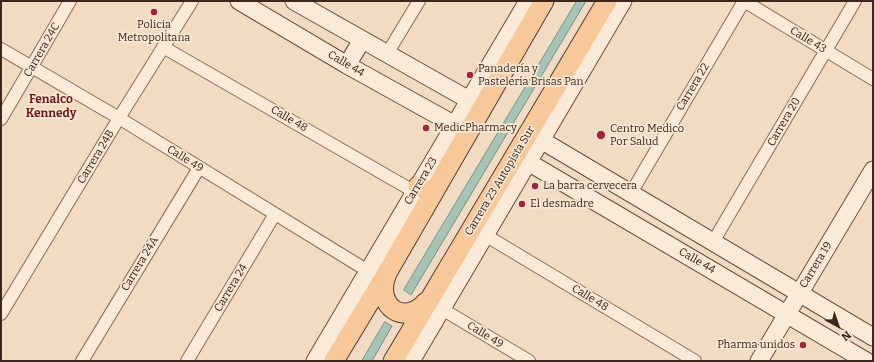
<!DOCTYPE html>
<html>
<head>
<meta charset="utf-8">
<style>
	body { margin:0 }
	#map { position:relative; width:874px; height:362px; overflow:hidden; background:#f1dbc3; font-family:Bitter,serif }
	canvas { display:block }
	.frame { position:absolute; inset:0; border:2px solid #3c261d; pointer-events:none }
	.north { position:absolute; left:818px; top:306px; width:40px; height:40px; -webkit-text-stroke:3px #f8e7d4; paint-order:stroke; rotate:140deg; font-size:11px; font-weight:700; line-height:16px; text-align:center; color:#3c261d }
	.north::after { content:''; display:block; margin:auto; width:14px; height:18px; background:#3c261d; clip-path:polygon(50% 0,100% 100%,50% 72%,0 100%) }
</style>
</head>
<body>
<div id="map">
<canvas width="874" height="362"></canvas>
<div class="frame"></div>
<div class="north">N</div>
</div>
<script>
const context = document.querySelector('canvas').getContext('2d');
context.lineJoin = 'round';
function fill(path, color) { context.fillStyle = color; context.fill(path, 'evenodd'); }
function strokePath(path, color, width, dash) { context.strokeStyle = color; context.lineWidth = width; context.lineCap = dash ? 'butt' : 'round'; context.setLineDash(dash || []); context.stroke(path); }
function drawText(font, color, halo, rows, align = 'center') {
  context.font = font + ' Bitter,serif'; context.lineWidth = 3.5; context.setLineDash([]); context.textBaseline = 'middle'; context.strokeStyle = halo; context.fillStyle = color; for (const [text, x, y, turn = 0] of rows) {
    context.save(); context.translate(x, y); context.rotate((+turn || 0) * Math.PI / 180); context.textAlign = isNaN(turn) ? turn : align; if (halo) context.strokeText(text, 0, 0); context.fillText(text, 0, 0); context.restore();
  }
}
const water = new Path2D(`
	M 577,1 L 586,1 L 411,295 L 404,290 Z
	M 385,322 L 392,326 L 372,361 L 362,361 Z`);
fill(water, '#a6c4b5');
strokePath(water, '#6b9382', 1);
const street = new Path2D(`
	M 744,1 L 873,79
	M 163,47 L 415,192
	M 1,49 L 119,118 L 368,271
	M 387,54 L 419,1
	M 1,119 L 70,1
	M 631,193 L 744,1
	M 485,235 L 695,361
	M 713,242 L 855,1
	M 442,309 L 529,361
	M 1,314 L 119,118 L 192,1
	M 82,361 L 199,168
	M 187,361 L 275,214`);
const secondary = new Path2D(`
	M 239,1 L 347,65 L 455,125
	M 294,1 L 469,100
	M 347,65 L 362,40
	M 541,140 L 873,337
	M 528,162 L 866,361
	M 315,361 L 528,1
	M 411,361 L 623,1
	M 759,361 L 873,170`);
const primary = new Path2D(`
	M 418,186 L 433,193
	M 386,276 C 375,306 404,327 426,302
	M 334,361 L 387,273 L 544,1
	M 393,361 L 607,1`);
strokePath(street, '#8d6a58', 14);
strokePath(secondary, '#6f4c3b', 19);
strokePath(primary, '#5b392d', 21);
strokePath(street, '#fbead8', 12);
strokePath(secondary, '#fbead8', 17);
strokePath(primary, '#f7c899', 19);
for (const [x, y, r, color] of [
	[154,12,4,"#a1243d"],
	[470,75,4,"#a1243d"],
	[426,128,4,"#a1243d"],
	[601,135,5,"#a1243d"],
	[535,186,4,"#a1243d"],
	[522,204,4,"#a1243d"],
	[803,345,4,"#a1243d"]
]) { const dot = new Path2D(); dot.arc(x, y, r, 0, 2 * Math.PI); context.fillStyle = color; context.fill(dot); strokePath(dot, '#f8e7d4', 1.5); }
drawText('11px', '#3c261d', '#f8e7d4', [
	["Policia",154,25,"center"],
	["Metropolitana",154,38,"center"],
	["Panadería y",478,69],
	["Pastelería Brisas Pan",478,82],
	["MedicPharmacy",434,128],
	["Centro Medico",610,129],
	["Por Salud",610,142],
	["La barra cervecera",543,186],
	["El desmadre",530,204],
	["Pharma unidos",795,345,"right"]
], 'left');
drawText('11px', '#3c261d', '#f8e7d4', [
	["Calle 43",808,40,31],
	["Carrera 24C",42,50,-60],
	["Calle 44",346,64,30],
	["Carrera 22",693,87,-59],
	["Calle 48",289,119,30],
	["Carrera 20",784,122,-60],
	["Carrera 24B",96,157,-59],
	["Calle 49",185,159,32],
	["Carrera 23",421,181,-59],
	["Carrera 23 Autopista Sur",500,181,-59],
	["Calle 44",697,261,30],
	["Carrera 24A",140,264,-59],
	["Carrera 19",816,265,-59],
	["Carrera 24",231,288,-59],
	["Calle 48",590,298,31],
	["Calle 49",485,335,31]
]);
drawText('bold 12px', '#6c1b1a', '#f8e7d4', [
	["Fenalco",51,100],
	["Kennedy",51,114]
]);
</script>
</body>
</html>
